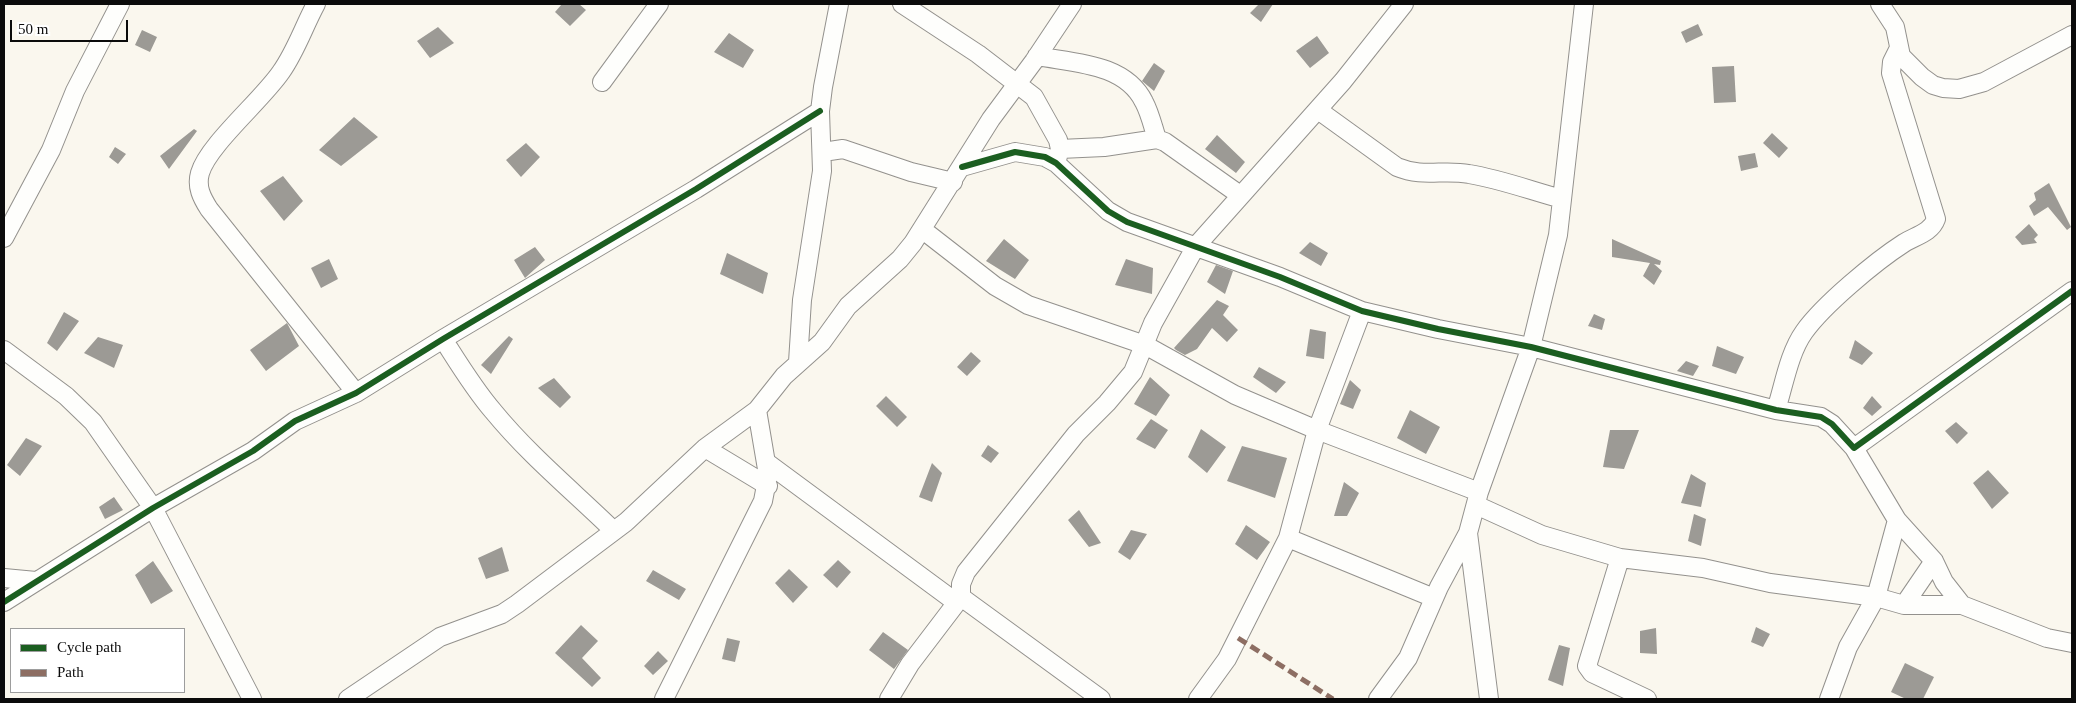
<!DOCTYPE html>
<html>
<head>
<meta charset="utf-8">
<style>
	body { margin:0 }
	#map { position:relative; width:2076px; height:703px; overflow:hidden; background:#faf7ee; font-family:"Times New Roman",serif }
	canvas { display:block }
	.frame { position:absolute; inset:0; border:5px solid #0b0b0b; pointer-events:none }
	.legend { position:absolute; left:10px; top:628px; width:175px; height:65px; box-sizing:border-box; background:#fff; border:1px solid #9d9d9d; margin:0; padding:6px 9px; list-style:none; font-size:15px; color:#0b0b0b }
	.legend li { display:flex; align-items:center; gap:10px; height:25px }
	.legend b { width:25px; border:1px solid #9d9d9d }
	.scale { position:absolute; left:10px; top:20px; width:118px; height:22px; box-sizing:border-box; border:2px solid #0b0b0b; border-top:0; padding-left:6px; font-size:15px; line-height:18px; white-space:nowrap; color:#0b0b0b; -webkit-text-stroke:4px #fff; paint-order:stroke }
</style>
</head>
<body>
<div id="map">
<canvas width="2076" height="703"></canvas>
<div class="frame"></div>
<ul class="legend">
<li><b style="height:6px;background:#1b5e20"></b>Cycle path</li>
<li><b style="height:6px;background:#8d6e63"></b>Path</li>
</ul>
<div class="scale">50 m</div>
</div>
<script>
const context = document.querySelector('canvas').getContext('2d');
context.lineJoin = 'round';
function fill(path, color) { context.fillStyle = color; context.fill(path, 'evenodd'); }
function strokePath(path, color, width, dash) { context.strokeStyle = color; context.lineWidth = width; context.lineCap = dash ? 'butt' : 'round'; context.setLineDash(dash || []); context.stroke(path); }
fill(new Path2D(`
	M 562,4 L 579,4 L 586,10 L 570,26 L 555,12 Z
	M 1259,4 L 1273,4 L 1261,22 L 1250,13 Z
	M 1698,24 L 1703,35 L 1686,43 L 1681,32 Z
	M 438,27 L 454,43 L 430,58 L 417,41 Z
	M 142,30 L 157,37 L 150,52 L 135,45 Z
	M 729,33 L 754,50 L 743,68 L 714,52 Z
	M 1317,36 L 1329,53 L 1310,68 L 1296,51 Z
	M 1154,63 L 1165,71 L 1154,91 L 1142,81 Z
	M 1734,66 L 1736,102 L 1714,103 L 1712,67 Z
	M 354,117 L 378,137 L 341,166 L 319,150 Z
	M 194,129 L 197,131 L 169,169 L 160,156 Z
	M 1772,133 L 1788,148 L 1779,158 L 1763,143 Z
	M 1217,135 L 1245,162 L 1236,173 L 1205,149 Z
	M 526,143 L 540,157 L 521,177 L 506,160 Z
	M 115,147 L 126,154 L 118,164 L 109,157 Z
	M 1755,153 L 1758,167 L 1741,171 L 1738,156 Z
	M 283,176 L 303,201 L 284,221 L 260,191 Z
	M 2049,183 L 2071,227 L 2067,230 L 2048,207 L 2034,216 L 2029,206 L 2036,200 L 2034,193 Z
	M 2029,224 L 2038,235 L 2034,239 L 2037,243 L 2022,245 L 2015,237 Z
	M 1004,239 L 1029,260 L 1015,279 L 986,261 Z
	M 1612,239 L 1661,261 L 1660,265 L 1654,264 L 1662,271 L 1654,285 L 1643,276 L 1650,263 L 1612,257 Z
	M 1310,242 L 1328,253 L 1321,266 L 1299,253 Z
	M 535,247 L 545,260 L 525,278 L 514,260 Z
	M 727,253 L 768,273 L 763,294 L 720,274 Z
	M 329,259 L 338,279 L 321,288 L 311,268 Z
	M 1126,259 L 1153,268 L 1152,294 L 1115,285 Z
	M 1216,265 L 1233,271 L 1225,294 L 1207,282 Z
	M 1217,300 L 1229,306 L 1223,315 L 1238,330 L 1227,342 L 1212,328 L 1197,349 L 1185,355 L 1176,350 L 1174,348 Z
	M 64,312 L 79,321 L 57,351 L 47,343 Z
	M 1594,314 L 1605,319 L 1602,330 L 1588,326 Z
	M 287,323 L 299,346 L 266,371 L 250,350 Z
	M 1310,329 L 1326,332 L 1324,359 L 1306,356 Z
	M 509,336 L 513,339 L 491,374 L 481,365 Z
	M 98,337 L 123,345 L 114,368 L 84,353 Z
	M 1855,340 L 1873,353 L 1862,365 L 1849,358 Z
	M 1717,346 L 1744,357 L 1736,374 L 1712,366 Z
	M 971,352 L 981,361 L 967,376 L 957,367 Z
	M 1686,361 L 1699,366 L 1693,376 L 1677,371 Z
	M 1259,367 L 1286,382 L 1276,393 L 1253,377 Z
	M 1150,377 L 1170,395 L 1156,416 L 1134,404 Z
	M 554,378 L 571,397 L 560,408 L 538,388 Z
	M 1350,380 L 1361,390 L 1353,409 L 1340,404 Z
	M 886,396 L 907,417 L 897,427 L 876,406 Z
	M 1872,396 L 1882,407 L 1872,416 L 1863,408 Z
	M 1410,410 L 1440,427 L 1426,454 L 1397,438 Z
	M 1151,419 L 1168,430 L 1155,449 L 1136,439 Z
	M 1956,422 L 1968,433 L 1957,444 L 1945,431 Z
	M 1201,429 L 1226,447 L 1207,473 L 1188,457 Z
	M 1610,430 L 1639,430 L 1624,469 L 1603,467 Z
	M 26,438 L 42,446 L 20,476 L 7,465 Z
	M 988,445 L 999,453 L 991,463 L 981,456 Z
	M 1242,446 L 1287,458 L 1275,498 L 1227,481 Z
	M 932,463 L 942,473 L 932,502 L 919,497 Z
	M 1988,470 L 2009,493 L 1992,509 L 1973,483 Z
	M 1691,474 L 1706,483 L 1701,507 L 1681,503 Z
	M 1344,482 L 1359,493 L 1347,516 L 1334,516 Z
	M 114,497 L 123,510 L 105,519 L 99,507 Z
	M 1079,510 L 1101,543 L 1089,547 L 1068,520 Z
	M 1694,514 L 1706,519 L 1701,546 L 1688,541 Z
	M 1246,525 L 1270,542 L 1257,560 L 1235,544 Z
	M 1131,530 L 1147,534 L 1130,560 L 1118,552 Z
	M 502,547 L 509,571 L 486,579 L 478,558 Z
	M 838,560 L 851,572 L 837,588 L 823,575 Z
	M 153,561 L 173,591 L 151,604 L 135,575 Z
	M 789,569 L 808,587 L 793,603 L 775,583 Z
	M 653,570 L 686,589 L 679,600 L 646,581 Z
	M 581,625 L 598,641 L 582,658 L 601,678 L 592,687 L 555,653 Z
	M 1756,627 L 1770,634 L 1763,647 L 1751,642 Z
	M 1656,628 L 1657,654 L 1640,653 L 1640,631 Z
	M 883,632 L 908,650 L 894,669 L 869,650 Z
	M 727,638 L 740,641 L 735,662 L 722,659 Z
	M 1559,645 L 1570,648 L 1563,686 L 1548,680 Z
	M 658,651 L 668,661 L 653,675 L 644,666 Z
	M 1905,663 L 1934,677 L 1923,699 L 1906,699 L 1891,692 Z`), '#9c9a95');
const street = new Path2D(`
	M 316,4 C 304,26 296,51 281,72 C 262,100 208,145 200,173 C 196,187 202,198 209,209 L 356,393
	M 902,4 L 978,54 L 1034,97 L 1058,140 L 1060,149 L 1056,163
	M 1880,4 L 1895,27 L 1901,56 L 1922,77 L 1933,85 L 1943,88 L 1959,89 L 1984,82 L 2072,35
	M 1037,56 C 1073,63 1125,63 1144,102 C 1150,113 1153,127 1157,139
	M 602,82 L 659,4
	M 1318,110 L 1397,167 C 1424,178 1442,169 1469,174 C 1500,179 1532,191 1562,199
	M 1060,149 L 1104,147 L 1157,139 L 1165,142 L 1240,195
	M 823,152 L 843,149 L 911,172 L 953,182
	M 962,167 L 1015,152 L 1045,157 L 1056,163 L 1108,211 L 1127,222 L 1280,277 L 1362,311 L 1438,329 L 1531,347 L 1776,410 L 1821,417 L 1832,424 L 1854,448 L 2072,291
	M 923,230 L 995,286 L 1028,305 L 1145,345 L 1235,395 L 1317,430 L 1479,492
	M 4,238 L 51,150 L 75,91 L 120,4
	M 443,339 C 459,364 474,389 493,411 C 529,455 574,492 614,531
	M 4,350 L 66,396 L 93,422 L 153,508 L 252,699
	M 798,362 L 802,300 L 822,171 L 820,111 L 823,87 L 839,4
	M 1776,410 C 1784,385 1789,353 1804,332 C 1823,305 1876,261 1904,243 C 1915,236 1931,233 1936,219 L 1891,73 L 1892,62 L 1898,50
	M 705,448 L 768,486
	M 1854,448 L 1897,520 L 1934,561 L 1944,582 L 1962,605
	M 766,462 L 957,603
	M 1476,505 L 1542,535 L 1620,558 L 1703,568 L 1770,583 L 1876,597 L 1897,520
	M 1288,538 L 1434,598
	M 1620,558 L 1587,666 L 1592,673 L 1647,699
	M 4,578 L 36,581
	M 4,602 L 153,508 L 253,451 L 295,421 L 356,393 L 443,339 L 696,189 L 820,111
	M 1904,605 L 1934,561
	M 348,699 L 440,637 L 502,614 L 517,604 L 626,522 L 705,448 L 757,410
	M 664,699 L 763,501 L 768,475 L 757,410 L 784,376 L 822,342 L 848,306 L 900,259 L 913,243 L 991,119 L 1034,61 L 1072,4
	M 889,699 L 910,664 L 961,597
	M 1101,699 L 961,597 L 961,584 L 966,572 L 1076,434 L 1107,403 L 1133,372 L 1153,323 L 1196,246 L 1343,81 L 1404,4
	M 1198,699 L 1227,659 L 1288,538 L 1317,430 L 1362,311
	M 1378,699 L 1408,658 L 1439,587 L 1468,533
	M 1489,699 L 1468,533 L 1479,492 L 1531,347 L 1558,235 L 1584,4
	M 1829,699 L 1848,647 L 1876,597 L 1904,605 L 1962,605 L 2047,638 L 2072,643`);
strokePath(street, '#93918d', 20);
strokePath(street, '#fefefc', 18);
strokePath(new Path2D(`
	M 1238,638 L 1333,699`), '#8d6e63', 5, [10, 5]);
strokePath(new Path2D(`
	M 962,167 L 1015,152 L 1045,157 L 1056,163 L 1108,211 L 1127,222 L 1280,277 L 1362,311 L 1438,329 L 1531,347 L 1776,410 L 1821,417 L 1832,424 L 1854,448 L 2072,291
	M 4,602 L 153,508 L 253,451 L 295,421 L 356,393 L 443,339 L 696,189 L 820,111`), '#1b5e20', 6);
</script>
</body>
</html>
